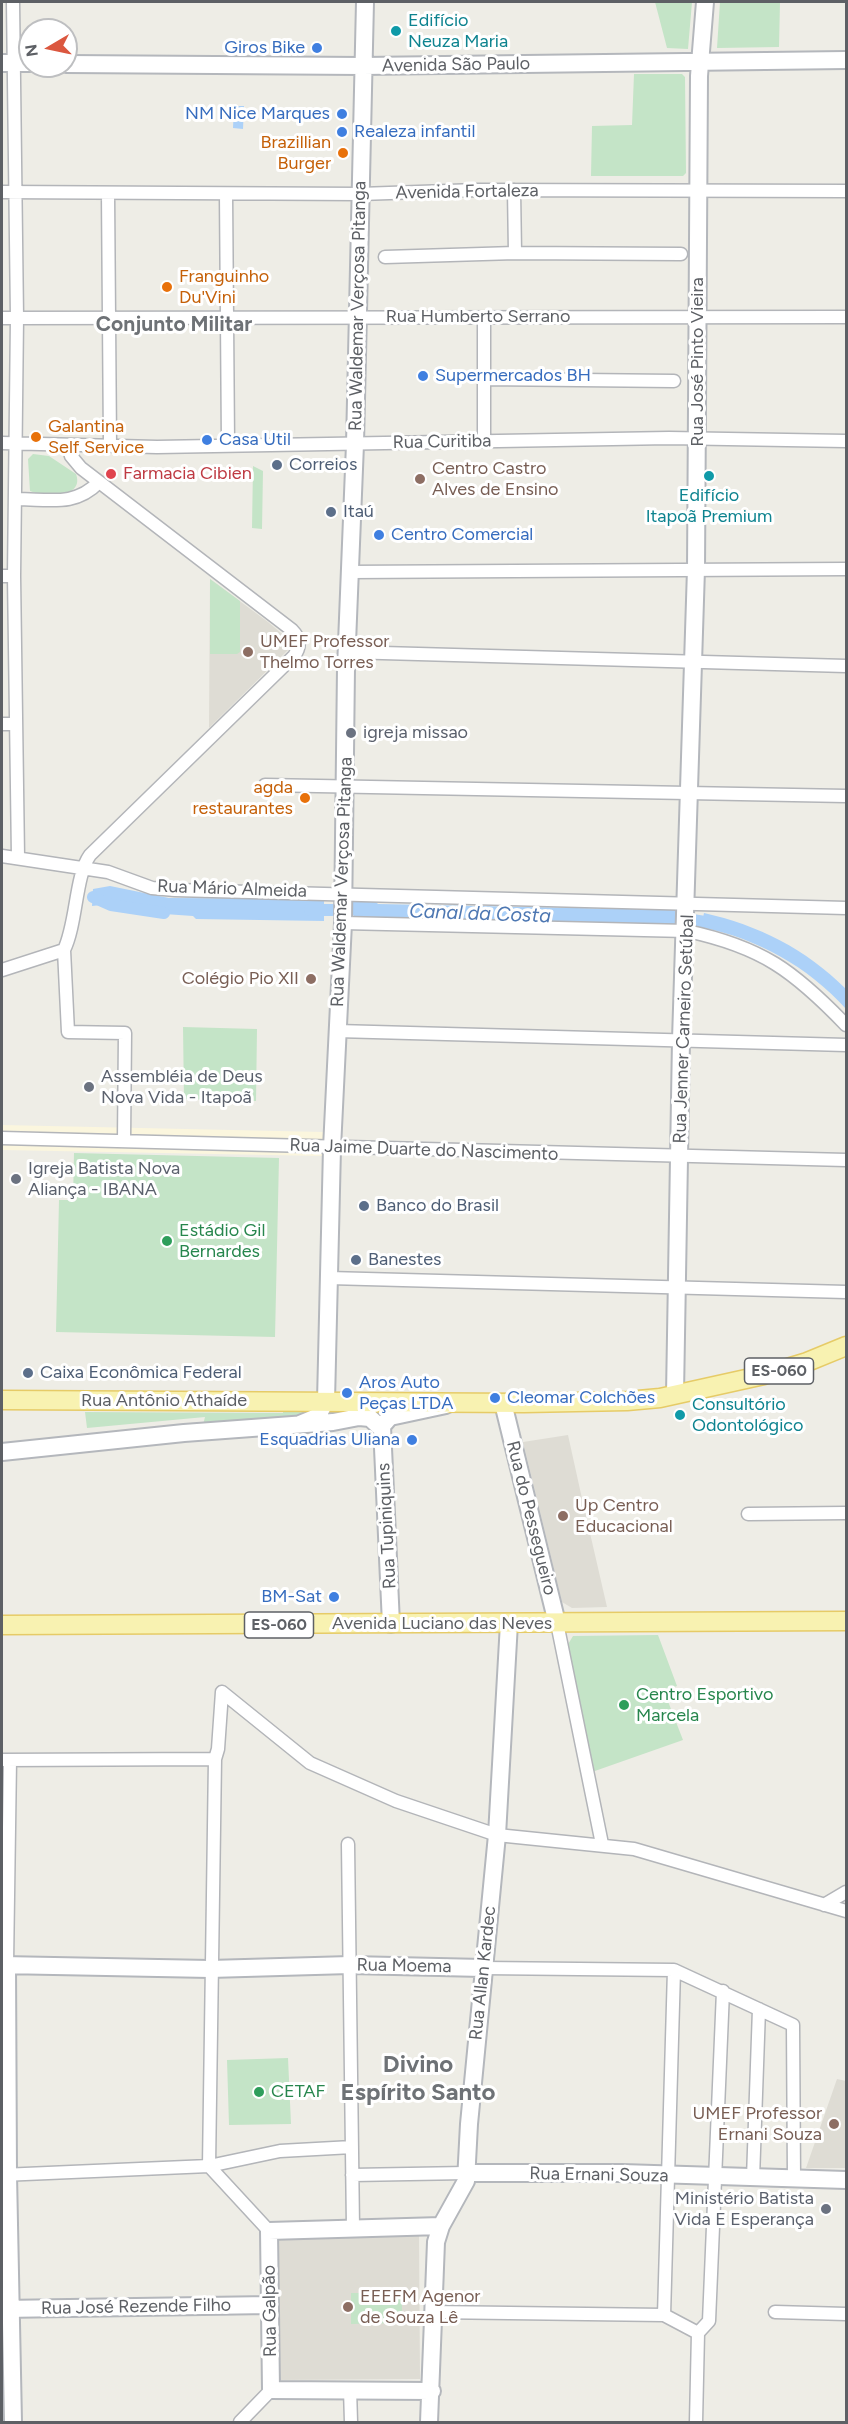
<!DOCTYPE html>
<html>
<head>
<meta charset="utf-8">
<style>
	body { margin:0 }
	#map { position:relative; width:848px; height:2424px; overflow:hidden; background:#eeede6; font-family:Figtree,sans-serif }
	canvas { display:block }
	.frame { position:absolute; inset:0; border:3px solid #5d6065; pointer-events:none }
	.north { position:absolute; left:18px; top:18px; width:60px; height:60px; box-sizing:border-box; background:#fff; border:2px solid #bebfc1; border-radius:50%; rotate:261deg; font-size:16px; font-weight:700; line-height:24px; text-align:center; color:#5d6065 }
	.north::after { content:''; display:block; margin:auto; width:21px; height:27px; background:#db573f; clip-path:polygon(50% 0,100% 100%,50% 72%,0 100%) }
</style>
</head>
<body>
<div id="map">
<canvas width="848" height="2424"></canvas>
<div class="frame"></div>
<div class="north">N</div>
</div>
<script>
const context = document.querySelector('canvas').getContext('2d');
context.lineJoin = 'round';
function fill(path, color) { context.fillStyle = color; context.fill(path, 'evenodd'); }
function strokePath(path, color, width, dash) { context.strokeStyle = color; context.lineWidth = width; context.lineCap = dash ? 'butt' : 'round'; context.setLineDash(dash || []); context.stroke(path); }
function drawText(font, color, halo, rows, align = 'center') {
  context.font = font + ' Figtree,sans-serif'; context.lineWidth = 6; context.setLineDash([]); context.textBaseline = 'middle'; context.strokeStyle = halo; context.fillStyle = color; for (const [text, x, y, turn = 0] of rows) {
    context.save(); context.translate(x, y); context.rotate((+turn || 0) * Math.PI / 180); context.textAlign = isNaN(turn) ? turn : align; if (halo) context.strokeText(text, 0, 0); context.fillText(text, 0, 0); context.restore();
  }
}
fill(new Path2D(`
	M 2,1125 L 324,1132 L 323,1156 L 2,1150 Z`), '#fbf6de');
fill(new Path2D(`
	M 210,579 L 268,622 L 287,638 L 290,645 L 288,650 L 209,728 Z
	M 568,1435 L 581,1494 L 607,1607 L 572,1608 L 562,1602 L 523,1442 Z
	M 837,2079 L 846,2081 L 846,2168 L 806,2168 Z
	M 277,2235 L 419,2235 L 420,2379 L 278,2380 Z`), '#dedcd4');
fill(new Path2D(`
	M 655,2 L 692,2 L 688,49 L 667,48 Z
	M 720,2 L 780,2 L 779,47 L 717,48 Z
	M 634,74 L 682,74 L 685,77 L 686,173 L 683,176 L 591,176 L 592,126 L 632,125 Z
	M 33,454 L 49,456 L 76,474 C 85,499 44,497 30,491 L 28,459 Z
	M 253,466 L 263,471 L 262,529 L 252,528 Z
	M 210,579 L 240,601 L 240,652 L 237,654 L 210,654 Z
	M 183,1027 L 257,1029 L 256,1101 L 184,1099 Z
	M 74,1153 L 279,1158 L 275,1337 L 56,1332 L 59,1200 L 73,1200 Z
	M 283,1409 L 311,1409 L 300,1416 L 203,1425 L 205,1417 L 87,1428 L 85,1412 L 283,1413 Z
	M 658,1635 L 677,1686 L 664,1691 L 683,1740 L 592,1772 L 567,1646 L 573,1636 Z
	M 288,2058 L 291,2124 L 229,2125 L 227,2060 Z
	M 351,2293 L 402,2293 L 402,2323 L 351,2324 Z`), '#c4e4c7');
fill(new Path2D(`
	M 234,106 L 244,106 L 243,129 L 233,128 Z
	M 110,886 L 169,898 L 324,899 L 324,921 L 196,919 L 193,916 L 150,913 C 135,899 111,904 92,906 L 93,889 Z
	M 373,899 L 378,904 L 676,910 L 676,925 L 357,919 L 353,915 L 353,900 Z
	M 704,913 C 758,925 806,949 846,989 L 846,1009 C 807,966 758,939 701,927 Z`), '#acd1f8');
strokePath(new Path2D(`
	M 93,897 L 111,905 L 164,913
	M 310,910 L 349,910
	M 679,918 L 718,924`), '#acd1f8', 12);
const street = new Path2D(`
	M 13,2 L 17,318 L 14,576 L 18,857
	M 514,190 L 515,253
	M 2,192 L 360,194 L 477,190 L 846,191
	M 108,193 L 110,445
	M 226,194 L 228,444
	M 385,257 L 515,253 L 681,254
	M 2,318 L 846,317
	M 484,318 L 484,441
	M 484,379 L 674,381
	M 2,443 L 157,447 L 669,438 L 846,441
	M 17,499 C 49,499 75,507 99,482
	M 349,572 L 846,569
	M 2,576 L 14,576
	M 347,652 L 846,666
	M 2,724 L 16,724
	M 265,785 L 846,796
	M 2,856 L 108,872 L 152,888 L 175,890 L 846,908
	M 343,923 L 687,931 C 762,947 794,971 846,1025
	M 64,950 L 68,1032 L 125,1033 L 124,1141
	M 2,970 L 64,950 C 77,923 75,876 90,855 L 294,656 C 301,647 300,638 292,630 L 81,468 L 71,456 L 68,445
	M 337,1031 L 846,1045
	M 2,1138 L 846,1160
	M 329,1278 L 846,1292
	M 748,1514 L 846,1513
	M 557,1623 L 602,1844
	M 222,1692 L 310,1763 L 396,1801 L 497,1835 L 634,1849 L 846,1911
	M 2,1760 L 215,1759
	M 348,1844 L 353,2228
	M 824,1905 L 846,1892
	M 7,1964 L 10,1760
	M 483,1968 L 674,1970 L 793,2025 L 794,2179
	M 209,2166 L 215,1759 L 218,1749 L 222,1692
	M 209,2166 L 269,2231
	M 2,2175 L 209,2166 L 280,2151 L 352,2147
	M 352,2175 L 466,2173
	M 753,2178 L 759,2009
	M 432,2312 L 664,2315 L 698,2333
	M 775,2312 L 846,2314
	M 664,2315 L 674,1970
	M 350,2389 L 351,2422
	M 240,2422 L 271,2390
	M 696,2422 L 698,2333 L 709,2321 L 723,1991`);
const secondary = new Path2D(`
	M 2,63 L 30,63
	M 66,64 L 363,66 L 846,60
	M 675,1394 L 681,1040 L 696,569 L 699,76 L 705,2
	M 503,1403 L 557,1623
	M 300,1424 L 317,1417 L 326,1401 L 332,1148 L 343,923 L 346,668 L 355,444 L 365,2
	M 2,1452 L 184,1433 L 333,1422 L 359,1417 L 370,1418 L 382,1429
	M 391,1624 L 382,1426 L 390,1417 L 446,1405
	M 7,1964 L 8,2174 L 13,2422
	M 2,1965 L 210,1969 L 350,1965 L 483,1968
	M 466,2173 L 622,2173 L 846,2180
	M 2,2309 L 270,2305
	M 432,2391 L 271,2390 L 269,2231 L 441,2226
	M 429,2422 L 436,2242 L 441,2226 L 466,2181 L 469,2124 L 497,1835 L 509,1623`);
const primary = new Path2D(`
	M 2,1400 L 524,1403 L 627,1401 L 660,1398 L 764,1375 L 807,1362 L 846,1346
	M 2,1625 L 846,1621`);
strokePath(street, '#b3b5b9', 15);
strokePath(secondary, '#b4b7bc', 20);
strokePath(primary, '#e6cb67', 21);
strokePath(street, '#fff', 12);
strokePath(secondary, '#fff', 16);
strokePath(primary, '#f8f2b1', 18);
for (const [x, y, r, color] of [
	[396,31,6,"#0f9aa8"],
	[317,48,6,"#3f7fe0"],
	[342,114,6,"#3f7fe0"],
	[342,132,6,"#3f7fe0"],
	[343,153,6,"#e8710a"],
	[167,287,6,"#e8710a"],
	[423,376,6,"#3f7fe0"],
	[36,437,6,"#e8710a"],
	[207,440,6,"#3f7fe0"],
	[277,465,6,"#5c6f8a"],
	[111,474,6,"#e0444e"],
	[709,476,6,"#0f9aa8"],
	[420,479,6,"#8d6e63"],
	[331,512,6,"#5c6f8a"],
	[379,535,6,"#3f7fe0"],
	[248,652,6,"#8d6e63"],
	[351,733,6,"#6b7280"],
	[305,798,6,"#e8710a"],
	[311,979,6,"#8d6e63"],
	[89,1087,6,"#6b7280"],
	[16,1179,6,"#6b7280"],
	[364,1206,6,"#5c6f8a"],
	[167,1241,6,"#2e9e5b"],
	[356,1260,6,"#5c6f8a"],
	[28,1373,6,"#5c6f8a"],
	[347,1393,6,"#3f7fe0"],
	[495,1398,6,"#3f7fe0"],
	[680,1415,6,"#0f9aa8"],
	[412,1440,6,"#3f7fe0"],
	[563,1516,6,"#8d6e63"],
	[334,1597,6,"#3f7fe0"],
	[624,1705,6,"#2e9e5b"],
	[259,2092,6,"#2e9e5b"],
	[834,2124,6,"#8d6e63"],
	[826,2209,6,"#6b7280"],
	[348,2307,6,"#8d6e63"]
]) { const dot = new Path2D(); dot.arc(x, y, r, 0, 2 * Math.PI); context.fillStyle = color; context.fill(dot); strokePath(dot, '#fff', 2); }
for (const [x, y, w] of [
	[779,1371,69],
	[279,1625,69]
]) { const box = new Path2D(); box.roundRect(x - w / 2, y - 13, w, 26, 4.5); context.fillStyle = '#fff'; context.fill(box); strokePath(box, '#5d6065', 1.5); }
drawText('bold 16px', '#5d6065', null, [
	["ES-060",779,1371],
	["ES-060",279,1625]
]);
drawText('18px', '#0d838f', '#fff', [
	["Edifício",408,21],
	["Neuza Maria",408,42],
	["Edifício",709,496,"center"],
	["Itapoã Premium",709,517,"center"],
	["Consultório",692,1405],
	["Odontológico",692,1426]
], 'left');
drawText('18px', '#366cbe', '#fff', [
	["Giros Bike",305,48,"right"],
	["NM Nice Marques",330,114,"right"],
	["Realeza infantil",354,132],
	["Supermercados BH",435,376],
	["Casa Util",219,440],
	["Centro Comercial",391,535],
	["Aros Auto",359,1383],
	["Peças LTDA",359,1404],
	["Cleomar Colchões",507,1398],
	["Esquadrias Uliana",400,1440,"right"],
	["BM-Sat",322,1597,"right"]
], 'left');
drawText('18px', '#5d6065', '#fff', [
	["Avenida São Paulo",456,65,-1],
	["Avenida Fortaleza",467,192,-1],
	["Rua Waldemar Verçosa Pitanga",358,306,-89],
	["Rua Humberto Serrano",478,317],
	["Rua José Pinto Vieira",698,362,-90],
	["Rua Curitiba",442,442,-1],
	["Rua Waldemar Verçosa Pitanga",342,882,-88],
	["Rua Mário Almeida",232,889,2],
	["Rua Jenner Carneiro Setúbal",684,1029,-88],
	["Rua Jaime Duarte do Nascimento",424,1150,2],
	["Rua Antônio Athaíde",164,1401],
	["Rua do Pessegueiro",531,1518,76],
	["Rua Tupiniquins",387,1526,-93],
	["Avenida Luciano das Neves",442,1624],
	["Rua Moema",404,1966,1],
	["Rua Allan Kardec",483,1973,-84],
	["Rua Ernani Souza",599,2175,1],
	["Rua José Rezende Filho",136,2307,-1],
	["Rua Galpão",270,2311,-91]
]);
drawText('18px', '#c56008', '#fff', [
	["Brazillian",331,143],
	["Burger",331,164],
	["Franguinho",179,277,"left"],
	["Du'Vini",179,298,"left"],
	["Galantina",48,427,"left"],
	["Self Service",48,448,"left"],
	["agda",293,788],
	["restaurantes",293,809]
], 'right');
drawText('18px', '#4e5e75', '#fff', [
	["Correios",289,465],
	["Itaú",343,512],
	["Banco do Brasil",376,1206],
	["Banestes",368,1260],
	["Caixa Econômica Federal",40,1373]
], 'left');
drawText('18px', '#785e54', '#fff', [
	["Centro Castro",432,469],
	["Alves de Ensino",432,490],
	["UMEF Professor",260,642],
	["Thelmo Torres",260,663],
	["Colégio Pio XII",299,979,"right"],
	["Up Centro",575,1506],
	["Educacional",575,1527],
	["UMEF Professor",822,2114,"right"],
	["Ernani Souza",822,2135,"right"],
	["EEEFM Agenor",360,2297],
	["de Souza Lê",360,2318]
], 'left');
drawText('18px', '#be3a42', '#fff', [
	["Farmacia Cibien",123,474]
], 'left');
drawText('18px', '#5b616d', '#fff', [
	["igreja missao",363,733],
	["Assembléia de Deus",101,1077],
	["Nova Vida - Itapoã",101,1098],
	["Igreja Batista Nova",28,1169],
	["Aliança - IBANA",28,1190],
	["Ministério Batista",814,2199,"right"],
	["Vida E Esperança",814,2220,"right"]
], 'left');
drawText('18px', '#27864d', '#fff', [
	["Estádio Gil",179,1231],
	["Bernardes",179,1252],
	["Centro Esportivo",636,1695],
	["Marcela",636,1716],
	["CETAF",271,2092]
], 'left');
drawText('italic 20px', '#4d77b2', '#fff', [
	["Canal da Costa",480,914,2]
]);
drawText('bold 21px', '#6e7276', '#fff', [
	["Conjunto Militar",174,325]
]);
drawText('bold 24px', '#6e7276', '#fff', [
	["Divino",418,2065],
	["Espírito Santo",418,2093]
]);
</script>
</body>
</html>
